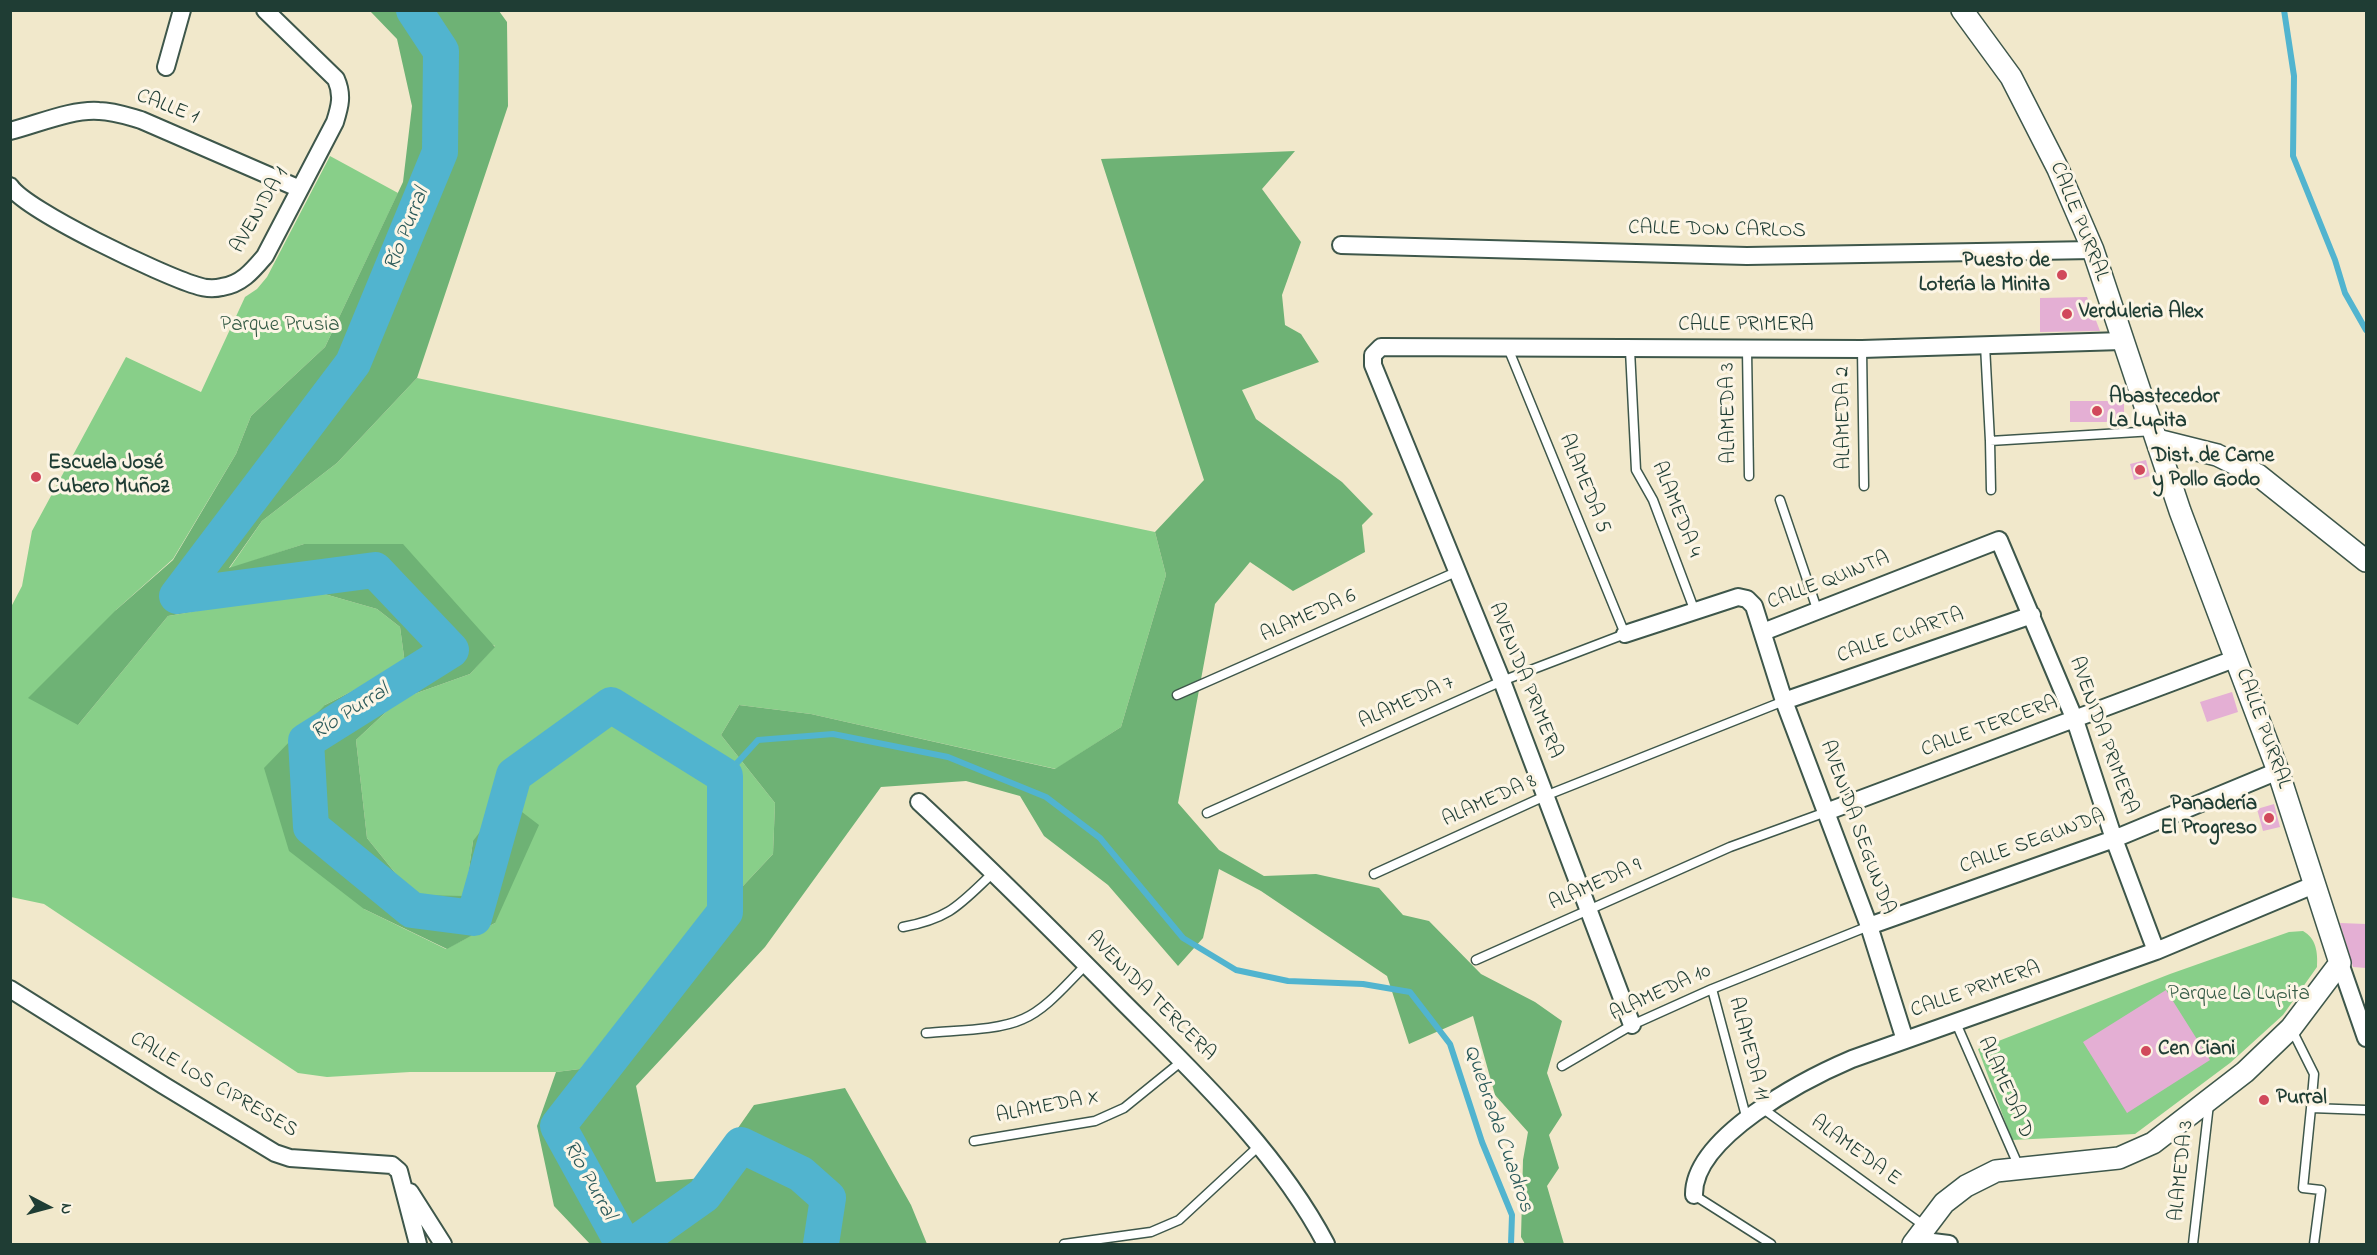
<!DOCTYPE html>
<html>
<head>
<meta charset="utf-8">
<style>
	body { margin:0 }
	#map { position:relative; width:2377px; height:1255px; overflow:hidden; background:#f1e8cb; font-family:"Indie Flower",sans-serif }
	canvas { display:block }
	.frame { position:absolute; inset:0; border:12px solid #1f3d34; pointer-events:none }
	.north { position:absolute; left:18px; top:1177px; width:60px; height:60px; -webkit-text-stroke:4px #fcf5e5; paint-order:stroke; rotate:96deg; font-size:16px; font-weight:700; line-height:24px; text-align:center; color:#1f3d34 }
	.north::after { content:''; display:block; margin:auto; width:21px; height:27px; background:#1f3d34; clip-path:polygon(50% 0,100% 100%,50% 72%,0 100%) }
</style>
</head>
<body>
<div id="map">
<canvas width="2377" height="1255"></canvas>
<div class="frame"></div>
<div class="north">N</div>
</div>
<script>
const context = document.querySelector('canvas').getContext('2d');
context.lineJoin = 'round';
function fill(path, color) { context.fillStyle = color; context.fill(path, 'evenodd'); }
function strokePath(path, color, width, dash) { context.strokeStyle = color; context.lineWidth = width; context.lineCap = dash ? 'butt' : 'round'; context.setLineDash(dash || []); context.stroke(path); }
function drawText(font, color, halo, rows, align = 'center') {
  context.font = font + ' "Indie Flower",sans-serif'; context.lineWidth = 6; context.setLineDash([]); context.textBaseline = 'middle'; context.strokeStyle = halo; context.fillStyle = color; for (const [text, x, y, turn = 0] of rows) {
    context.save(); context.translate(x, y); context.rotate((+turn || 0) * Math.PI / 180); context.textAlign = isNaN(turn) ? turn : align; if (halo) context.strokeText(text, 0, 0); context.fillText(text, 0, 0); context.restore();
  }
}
fill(new Path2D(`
	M 330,156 L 398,193 L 325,347 L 251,416 L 236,454 L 173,559 L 116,610 L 78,725 L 168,616 L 314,591 L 377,609 L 400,627 L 405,664 L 325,705 L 364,909 L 446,949 L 495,923 L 473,841 L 465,897 L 413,895 L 367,838 L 356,740 L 400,699 L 470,674 L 495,646 L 304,544 L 229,569 L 262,521 L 337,463 L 417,378 L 1155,532 L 1166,575 L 1121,727 L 1056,769 L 811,714 L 739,705 L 721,735 L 775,803 L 773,854 L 635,1001 L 580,1069 L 556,1072 L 410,1072 L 327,1077 L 298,1073 L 44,904 L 11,897 L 11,607 L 22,586 L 32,531 L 126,357 L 201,392 L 245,297 L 257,289 L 267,277 Z
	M 2303,931 C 2316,938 2318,952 2317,967 L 2283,1015 L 2230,1063 L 2135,1134 L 2012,1140 L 1978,1049 L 2170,974 L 2289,932 Z`), '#88cf89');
fill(new Path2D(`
	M 370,11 L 499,11 L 507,22 L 508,106 L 417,378 L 337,463 L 262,521 L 229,568 L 304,544 L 403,544 L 495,647 L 470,674 L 400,699 L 356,740 L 367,838 L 413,895 L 465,896 L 473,841 L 505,799 L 539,825 L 495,923 L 447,949 L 364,909 L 289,851 L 264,768 L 325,705 L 405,664 L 400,627 L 377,609 L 314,591 L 168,616 L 78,725 L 28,698 L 116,610 L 173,560 L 236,454 L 251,416 L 325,347 L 403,182 L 412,106 L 397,39 Z
	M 1295,151 L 1262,189 L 1301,242 L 1282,295 L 1285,325 L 1301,334 L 1319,362 L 1242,390 L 1256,419 L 1342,482 L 1373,514 L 1362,525 L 1365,552 L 1293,591 L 1250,562 L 1215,604 L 1178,803 L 1219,850 L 1264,876 L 1316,874 L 1379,888 L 1403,915 L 1429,921 L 1481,974 L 1535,1002 L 1562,1021 L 1547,1073 L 1562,1115 L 1549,1135 L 1559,1168 L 1547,1186 L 1564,1244 L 1525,1244 L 1521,1237 L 1523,1160 L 1528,1132 L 1495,1095 L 1473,1016 L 1409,1044 L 1387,976 L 1261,891 L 1219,869 L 1203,938 L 1178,966 L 1108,885 L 1044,836 L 1020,796 L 966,781 L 881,787 L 765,947 L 636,1086 L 656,1182 L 703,1178 L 754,1105 L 845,1088 L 911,1205 L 927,1244 L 590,1244 L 554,1206 L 537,1126 L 556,1072 L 580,1069 L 635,1001 L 773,854 L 775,803 L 721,735 L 739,705 L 811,714 L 1055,769 L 1121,727 L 1166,575 L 1155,532 L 1204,480 L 1101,159 Z`), '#6eb275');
strokePath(new Path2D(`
	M 2284,10 L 2294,76 L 2293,156 L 2335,260 L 2345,293 L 2366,330
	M 725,776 L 758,740 L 833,734 L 948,757 L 1046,797 L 1100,838 L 1183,938 L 1236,970 L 1288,981 L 1363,984 L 1410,992 L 1450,1044 L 1482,1142 L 1512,1215 L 1511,1244`), '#51b4cf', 6);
strokePath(new Path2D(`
	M 414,10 L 441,51 L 440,152 L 353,363 L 177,596 L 375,570 L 451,650 L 306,741 L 311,827 L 412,910 L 474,918 L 514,775 L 611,705 L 725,776 L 725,912 L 558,1126 L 623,1244
	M 635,1244 L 704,1195 L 741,1145 L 801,1174 L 828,1198 L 821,1244`), '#51b4cf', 36);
fill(new Path2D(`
	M 2087,297 L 2100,331 L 2040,332 L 2040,298 Z
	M 2070,401 L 2124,401 L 2124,422 L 2070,422 Z
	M 2146,460 L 2150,476 L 2134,480 L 2130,464 Z
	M 2232,692 L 2238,712 L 2207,722 L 2200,702 Z
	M 2274,804 L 2280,827 L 2263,831 L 2257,809 Z
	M 2340,923 L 2366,924 L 2366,968 L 2353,967 Z
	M 2166,990 L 2210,1060 L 2127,1113 L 2083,1042 Z`), '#e4afd4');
const service = new Path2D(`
	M 1985,345 L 1990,441 L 2154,431
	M 1862,349 L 1864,486
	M 1630,350 L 1636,470 L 1653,500 L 1694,609
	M 1747,350 L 1749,476
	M 1990,441 L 1991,490
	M 1780,500 L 1818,612
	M 1177,695 L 1456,572
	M 1207,813 L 1502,681 L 1625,634 L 1508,348
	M 1374,874 L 1545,796 L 1784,701
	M 903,927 C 951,918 960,904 994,872
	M 1476,960 L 1730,847 L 1826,812
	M 1712,989 L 1747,1120
	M 1956,1023 L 2019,1167
	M 2292,1030 L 2314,1074 L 2311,1108
	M 926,1033 C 954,1030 997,1031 1023,1019 C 1047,1009 1068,982 1086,965
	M 1562,1066 L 1632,1025 L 1712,989 L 1869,926
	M 1762,1108 L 1926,1227
	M 974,1141 L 1095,1121 L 1124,1108 L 1182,1061
	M 1694,1195 L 1771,1244
	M 1064,1244 L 1151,1232 L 1179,1220 L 1260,1145
	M 2193,1244 L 2209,1104
	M 2314,1244 L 2321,1190 L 2303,1188 L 2311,1108 L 2366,1110`);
const minor = new Path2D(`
	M 166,67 L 182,10
	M 10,131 C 38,124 71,109 99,111 C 113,111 127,116 141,120 L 300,189
	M 10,186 C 26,211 162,275 195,285 C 203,288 214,289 222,287 C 242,284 253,270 265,256 L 335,122 C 340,106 343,95 336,79 L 265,10
	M 1341,245 L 1747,256 L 2093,250
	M 1763,632 L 1999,540 L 2075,720 L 2114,839 L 2156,951
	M 1625,634 L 1738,597 L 1747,599 L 1754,606 L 1784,701 L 1869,926 L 1905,1040
	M 1784,701 L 2032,615
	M 919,802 C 989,867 1056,934 1123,1002 C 1197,1076 1277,1151 1326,1244
	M 1826,812 L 2237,658
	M 1869,926 L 2114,839 L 2278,771
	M 2340,963 L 2366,1038
	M 10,989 L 163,1085 L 275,1153 L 290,1158 L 392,1165 L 399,1171 L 418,1244
	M 1632,1025 L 1502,681 L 1373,365 L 1373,355 L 1381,347 L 1862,349 L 2122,341
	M 410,1192 L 443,1244
	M 1694,1195 C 1693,1137 1805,1079 1852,1059 L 2156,951 L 2316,884
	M 1916,1240 L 1949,1244`);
const tertiary = new Path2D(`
	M 2157,440 L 2217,455 L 2258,475 L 2366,561
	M 1913,1244 L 1944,1203 L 1966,1186 L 1996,1171 L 2119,1158 L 2153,1143 L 2245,1072 L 2291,1028 L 2340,963 L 2278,771 L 2180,511 L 2093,250 L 2058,169 L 2011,77 L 1962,10`);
strokePath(service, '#3e574b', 11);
strokePath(minor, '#3e574b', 20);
strokePath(tertiary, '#3e574b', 24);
strokePath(service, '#fff', 8);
strokePath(minor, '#fff', 16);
strokePath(tertiary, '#fff', 21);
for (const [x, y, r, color] of [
	[2062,275,6,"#d1495b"],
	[2067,314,6,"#d1495b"],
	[2097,411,6,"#d1495b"],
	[2140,470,6,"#d1495b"],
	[36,477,6,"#d1495b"],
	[2269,818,6,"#d1495b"],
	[2146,1051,6,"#d1495b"],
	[2264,1100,6,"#d1495b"]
]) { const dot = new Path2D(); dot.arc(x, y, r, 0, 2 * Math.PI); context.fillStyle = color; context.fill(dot); strokePath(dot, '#fcf5e5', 2); }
drawText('21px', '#1f3d34', '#fcf5e5', [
	["CALLE 1",167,108,21],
	["AVENIDA 1",261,211,-60],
	["CALLE PURRAL",2078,222,68],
	["CALLE DON CARLOS",1717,231,1],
	["CALLE PRIMERA",1746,327],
	["ALAMEDA 3",1730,413,-91],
	["ALAMEDA 2",1845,418,-91],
	["ALAMEDA 5",1583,484,68],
	["ALAMEDA 4",1675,510,68],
	["CALLE QUINTA",1829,582,-21],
	["ALAMEDA 6",1309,617,-24],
	["CALLE CUARTA",1901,637,-19],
	["AVENIDA PRIMERA",1524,681,68],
	["ALAMEDA 7",1407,704,-24],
	["CALLE TERCERA",1990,728,-20],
	["CALLE PURRAL",2262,729,70],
	["AVENIDA PRIMERA",2102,736,70],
	["ALAMEDA 8",1490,802,-24],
	["AVENIDA SEGUNDA",1856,828,70],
	["CALLE SEGUNDA",2033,843,-20],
	["ALAMEDA 9",1596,886,-24],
	["CALLE PRIMERA",1976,991,-19],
	["ALAMEDA 10",1661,994,-25],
	["AVENIDA TERCERA",1150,997,45],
	["ALAMEDA 11",1747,1049,75],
	["CALLE LOS CIPRESES",213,1086,30],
	["ALAMEDA D",2004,1088,66],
	["ALAMEDA X",1048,1108,-11],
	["ALAMEDA E",1855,1152,36],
	["ALAMEDA 3",2183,1171,-84]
]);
drawText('bold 21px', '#1f3d34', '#fcf5e5', [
	["Puesto de",2050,263,"right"],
	["Lotería la Minita",2050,287,"right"],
	["Verduleria Alex",2079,314],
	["Abastecedor",2109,399],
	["La Lupita",2109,423],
	["Dist. de Carne",2152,458],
	["y Pollo Godo",2152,482],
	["Escuela José",48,465],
	["Cubero Muñoz",48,489],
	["Panadería",2257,806,"right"],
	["El Progreso",2257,830,"right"],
	["Cen Ciani",2158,1051],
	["Purral",2276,1100]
], 'left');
drawText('21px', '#345a45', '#fcf5e5', [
	["Parque Prusia",280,327],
	["Parque La Lupita",2239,996]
]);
drawText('italic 22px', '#2c5b5b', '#fcf5e5', [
	["Río Purral",408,230,-68],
	["Río Purral",351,713,-32],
	["Quebrada Cuadros",1497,1129,71],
	["Río Purral",588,1181,61]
]);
</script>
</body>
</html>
